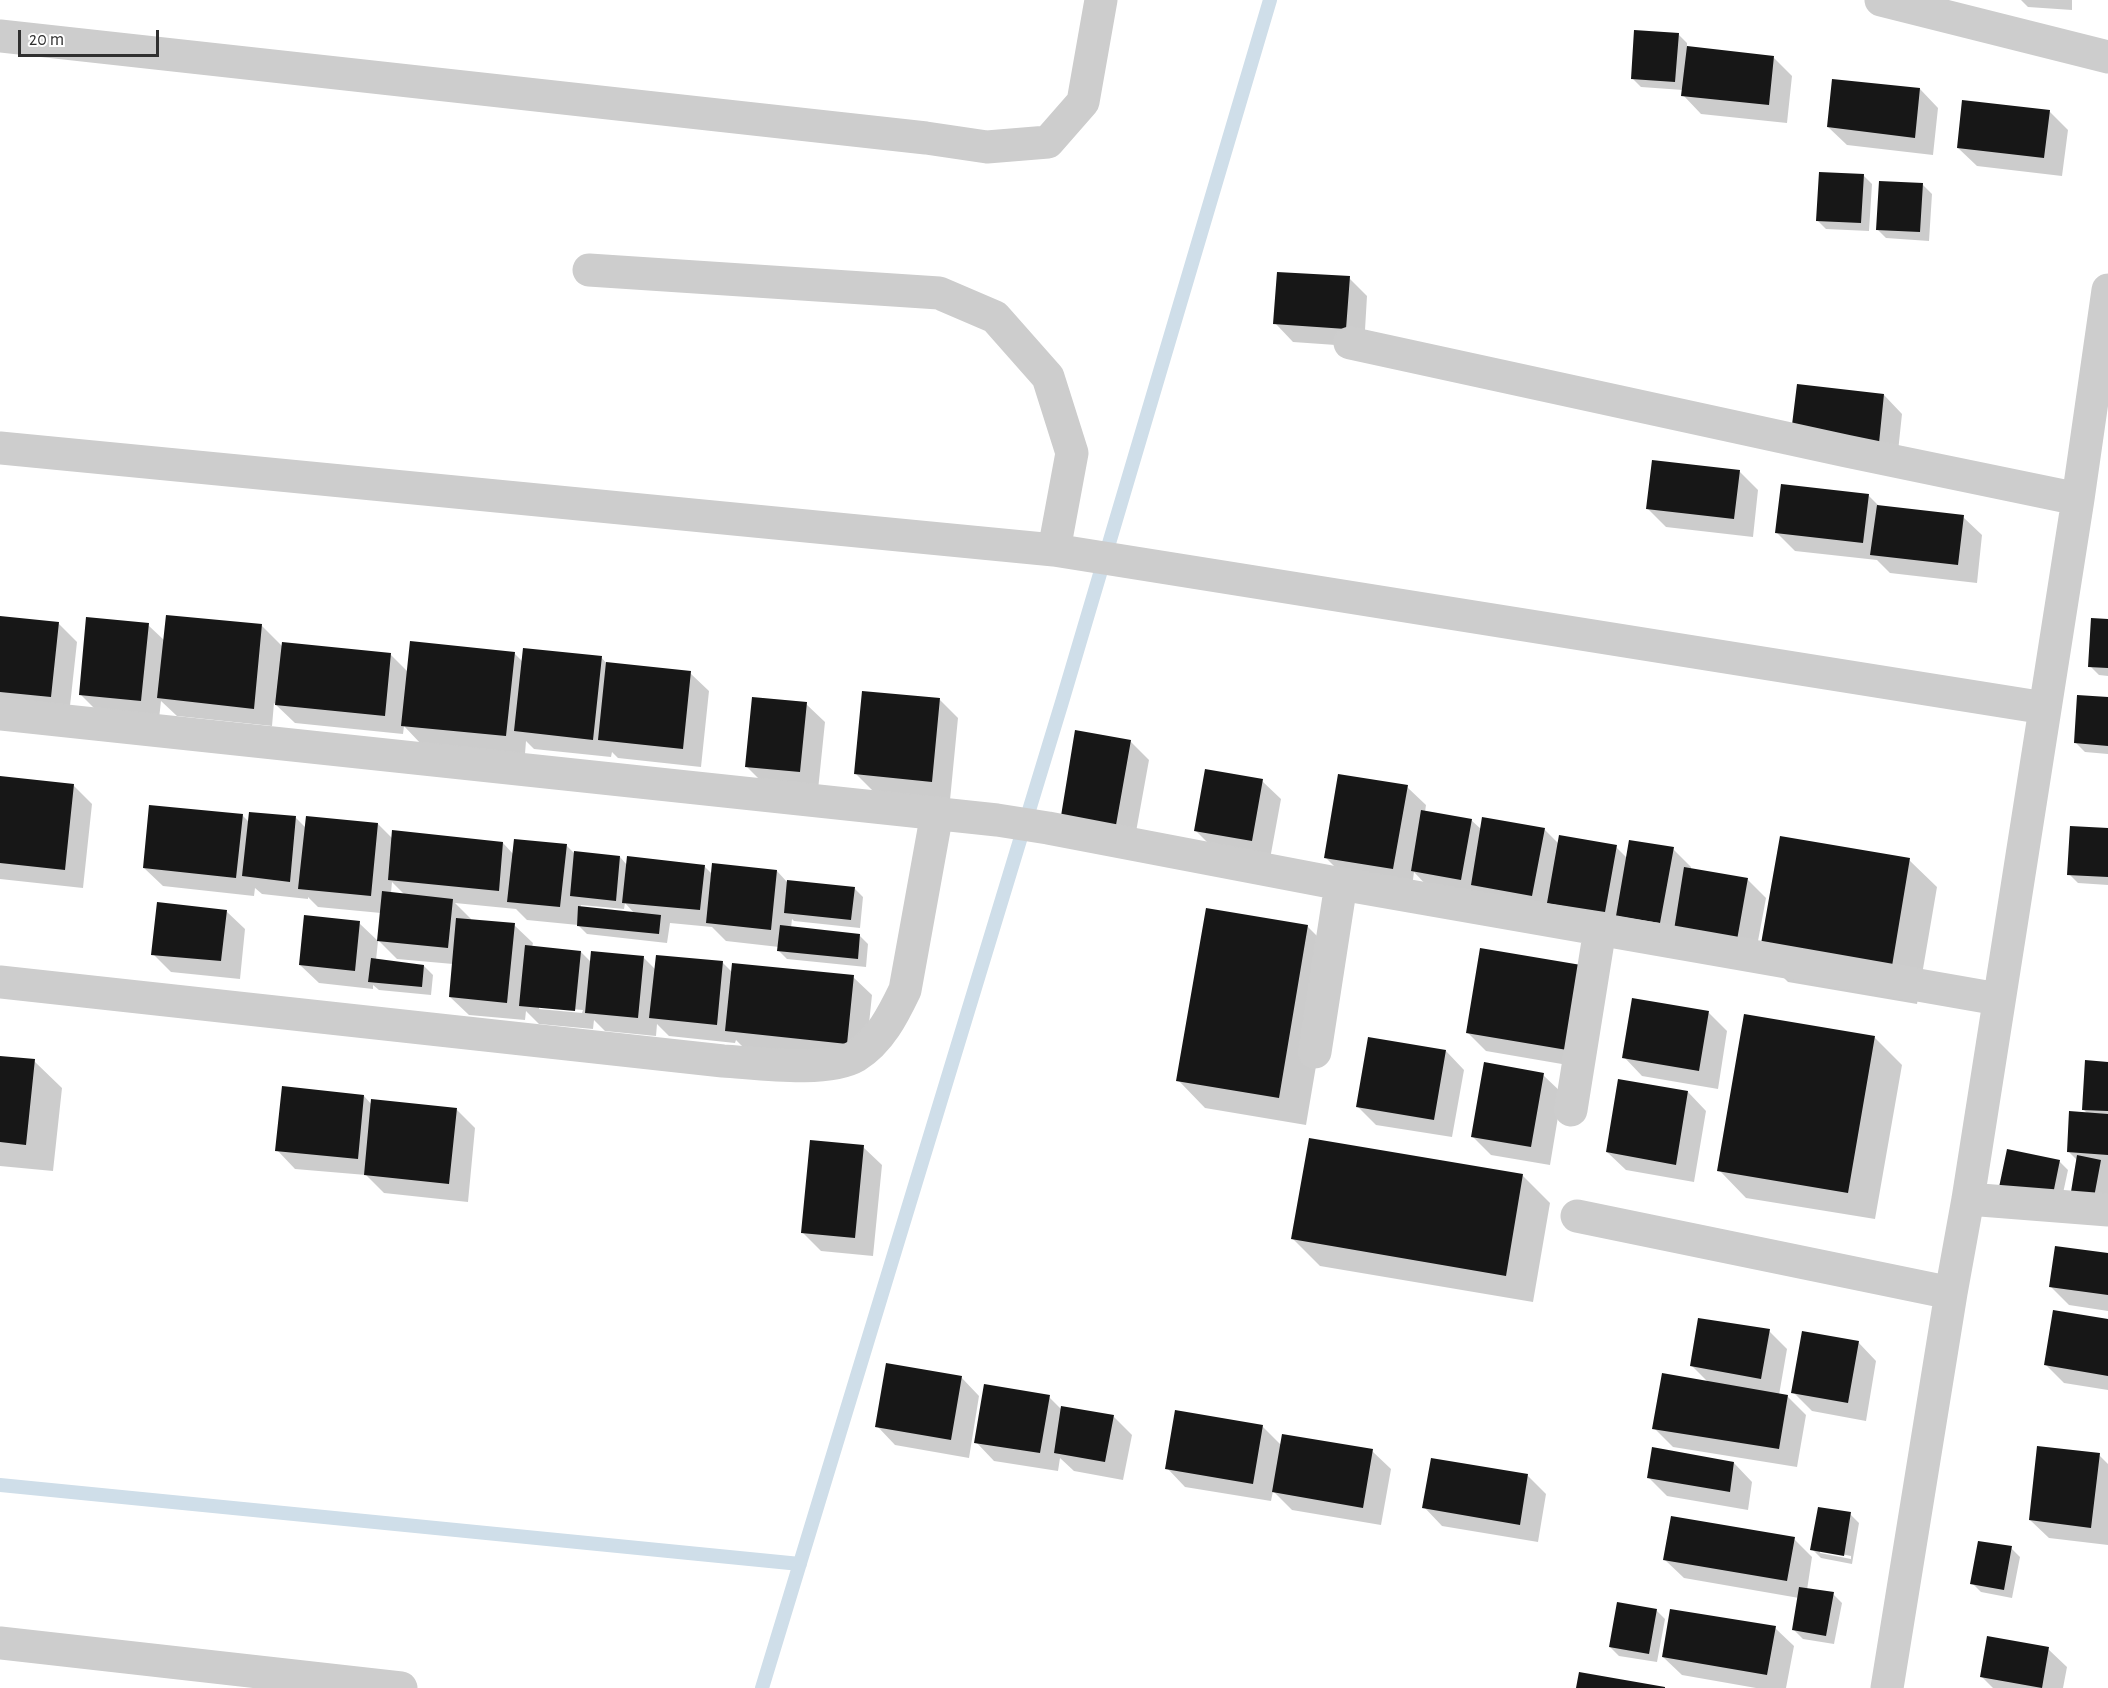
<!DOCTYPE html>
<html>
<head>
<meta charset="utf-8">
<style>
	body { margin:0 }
	#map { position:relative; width:2108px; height:1688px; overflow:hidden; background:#fff; font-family:"Alegreya Sans",sans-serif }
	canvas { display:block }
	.scale { position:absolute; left:18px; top:30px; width:141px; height:27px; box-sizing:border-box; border:3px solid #303030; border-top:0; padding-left:8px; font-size:18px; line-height:21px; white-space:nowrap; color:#303030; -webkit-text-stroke:4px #fff; paint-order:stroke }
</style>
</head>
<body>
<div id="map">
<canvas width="2108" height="1688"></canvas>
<div class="scale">20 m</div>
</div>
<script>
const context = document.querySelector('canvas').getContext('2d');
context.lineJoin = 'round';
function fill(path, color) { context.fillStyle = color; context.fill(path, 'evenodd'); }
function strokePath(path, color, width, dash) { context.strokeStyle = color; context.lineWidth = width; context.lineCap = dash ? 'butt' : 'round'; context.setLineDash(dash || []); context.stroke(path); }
fill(new Path2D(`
	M 2021,0 L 2072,0 L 2072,10 L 2028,7 Z
	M 1678,34 L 1687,43 L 1687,48 L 1774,58 L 1792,76 L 1787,123 L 1701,114 L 1683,95 L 1683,90 L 1641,87 L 1632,78 Z
	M 1920,89 L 1938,108 L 1933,155 L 1847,145 L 1828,127 Z
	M 2049,111 L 2068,130 L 2062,176 L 1977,166 L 1958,148 Z
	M 1863,175 L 1872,184 L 1869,231 L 1826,229 L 1817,220 Z
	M 1923,185 L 1932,194 L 1929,241 L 1886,238 L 1877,229 Z
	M 1349,278 L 1367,296 L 1364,347 L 1293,342 L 1275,323 Z
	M 1884,395 L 1902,414 L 1897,461 L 1812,451 Z
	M 1739,471 L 1758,490 L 1753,537 L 1666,527 L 1648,509 Z
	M 1868,495 L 1880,507 L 1963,517 L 1982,535 L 1977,583 L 1890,573 L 1877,560 L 1795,551 L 1777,533 Z
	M 0,617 L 58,623 L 77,642 L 69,715 L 0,706 Z
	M 2108,620 L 2108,676 L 2099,675 L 2090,666 Z
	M 148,625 L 165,641 L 261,625 L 283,647 L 390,654 L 408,672 L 514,653 L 523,662 L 601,657 L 607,664 L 690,673 L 709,691 L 701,767 L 618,758 L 612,752 L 611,757 L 534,749 L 526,741 L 525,754 L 421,744 L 404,726 L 403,734 L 295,723 L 274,703 L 272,726 L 177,716 L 161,701 L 159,719 L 99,713 L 80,694 Z
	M 2108,698 L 2108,754 L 2085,752 L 2076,743 Z
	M 940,700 L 958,718 L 950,800 L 874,792 L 855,773 Z
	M 806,704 L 825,722 L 818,790 L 765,785 L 746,766 Z
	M 1130,741 L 1149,760 L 1134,843 L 1081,834 Z
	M 0,777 L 73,785 L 92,804 L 83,888 L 0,879 Z
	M 1262,781 L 1281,799 L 1270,859 L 1214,849 L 1196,831 Z
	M 1407,787 L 1426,805 L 1425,812 L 1471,820 L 1482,830 L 1544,829 L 1559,844 L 1616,847 L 1627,858 L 1673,849 L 1691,867 L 1691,869 L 1747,879 L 1766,898 L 1755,957 L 1431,890 L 1414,872 L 1412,887 L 1344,876 L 1325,857 Z
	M 243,816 L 249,822 L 296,818 L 306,828 L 378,824 L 393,839 L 503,843 L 514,855 L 567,846 L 576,855 L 620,857 L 627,865 L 704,866 L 712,874 L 777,871 L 787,882 L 854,888 L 863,897 L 860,928 L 794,921 L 792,919 L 791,928 L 859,935 L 868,944 L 866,967 L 787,959 L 778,950 L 779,947 L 726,941 L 712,927 L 670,923 L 667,943 L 587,934 L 578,925 L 527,920 L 516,909 L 455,903 L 471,919 L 471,921 L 514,925 L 533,943 L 532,947 L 581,952 L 591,962 L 643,957 L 656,970 L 723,963 L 733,973 L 853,977 L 872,995 L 865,1062 L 745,1049 L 736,1040 L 735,1043 L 669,1036 L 657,1024 L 656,1036 L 605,1031 L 594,1020 L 593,1029 L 539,1024 L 526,1011 L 525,1020 L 469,1015 L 450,997 L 453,964 L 397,959 L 378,940 L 381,913 L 318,907 L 308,897 L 308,899 L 262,894 L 255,888 L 254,896 L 163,886 L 144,868 ZM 392,882 L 405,895 L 391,893 ZM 625,903 L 635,914 L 580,908 L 581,905 L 624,909 ZM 539,1006 L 583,1010 L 582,1013 L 539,1009 Z
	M 2108,829 L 2108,885 L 2078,883 L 2069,874 Z
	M 1909,860 L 1937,887 L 1917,1004 L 1788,982 L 1761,955 Z
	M 226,911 L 245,929 L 240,979 L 171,972 L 153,954 Z
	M 359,923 L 378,941 L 376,960 L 424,966 L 433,975 L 431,995 L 379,990 L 373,985 L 373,989 L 319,983 L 300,965 Z
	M 1307,926 L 1335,954 L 1306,1125 L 1205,1108 L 1178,1080 Z
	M 1481,950 L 1591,1069 L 1486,1051 L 1467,1032 Z
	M 1709,1013 L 1727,1031 L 1718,1089 L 1642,1076 L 1624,1057 Z
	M 1874,1037 L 1902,1065 L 1875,1219 L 1746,1198 L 1719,1170 Z
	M 1446,1051 L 1464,1070 L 1452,1137 L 1376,1125 L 1357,1106 Z
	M 0,1057 L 34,1061 L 62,1088 L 53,1171 L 0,1166 Z
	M 2108,1063 L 2108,1206 L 2101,1216 L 2078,1161 L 2069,1152 L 2088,1114 L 2083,1109 Z
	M 1543,1075 L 1562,1093 L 1550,1165 L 1491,1155 L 1472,1136 Z
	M 1688,1092 L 1706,1111 L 1694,1182 L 1626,1170 L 1607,1152 Z
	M 364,1096 L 372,1105 L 457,1110 L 475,1128 L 468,1202 L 384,1193 L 366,1175 L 295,1169 L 277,1150 Z
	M 863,1147 L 882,1165 L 873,1256 L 821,1251 L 802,1232 Z
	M 2059,1161 L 2068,1170 L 2059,1212 L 2008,1200 Z
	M 1522,1175 L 1550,1203 L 1533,1302 L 1320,1266 L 1293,1239 Z
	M 2108,1255 L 2108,1311 L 2069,1305 L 2051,1287 Z
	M 2108,1321 L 2108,1390 L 2064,1383 L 2045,1364 Z
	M 1769,1331 L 1787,1349 L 1779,1395 L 1788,1397 L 1806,1415 L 1797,1467 L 1673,1447 L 1654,1428 L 1709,1383 L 1692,1366 Z
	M 1858,1342 L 1876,1361 L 1866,1421 L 1812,1411 L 1793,1392 Z
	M 961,1377 L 979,1396 L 969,1458 L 895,1445 L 877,1426 Z
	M 1049,1397 L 1062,1410 L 1113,1416 L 1132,1435 L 1123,1480 L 1074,1471 L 1060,1458 L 1058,1471 L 994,1461 L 976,1442 Z
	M 1262,1426 L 1282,1446 L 1372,1451 L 1391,1469 L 1381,1525 L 1292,1510 L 1273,1491 L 1271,1501 L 1185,1487 L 1167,1468 Z
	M 2099,1455 L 2108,1464 L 2108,1545 L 2049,1538 L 2030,1520 Z
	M 1734,1463 L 1752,1482 L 1748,1510 L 1667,1496 L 1649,1478 Z
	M 1528,1476 L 1546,1494 L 1538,1542 L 1442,1526 L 1424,1507 Z
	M 1850,1514 L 1859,1523 L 1852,1564 L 1821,1558 L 1812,1549 ZM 1820,1550 L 1851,1556 L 1851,1559 L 1820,1553 Z
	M 1794,1539 L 1812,1557 L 1807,1590 L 1833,1594 L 1842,1603 L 1834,1644 L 1803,1639 L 1794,1630 L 1799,1598 L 1684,1578 L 1665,1560 Z
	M 2011,1548 L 2020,1557 L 2012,1598 L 1981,1592 L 1972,1583 Z
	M 1656,1610 L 1665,1619 L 1657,1662 L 1619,1656 L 1610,1647 Z
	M 1775,1628 L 1794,1646 L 1786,1688 L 1756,1688 L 1682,1675 L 1663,1657 Z
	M 2048,1649 L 2067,1667 L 2063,1688 L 1993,1688 L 1981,1676 Z`), '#0003');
strokePath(new Path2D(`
	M 0,1485 L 800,1564
	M 762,1688 L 1062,702 L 1270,0`), '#cfdee9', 14);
fill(new Path2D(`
	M 1634,30 L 1679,33 L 1675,82 L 1631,79 Z
	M 1687,46 L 1774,56 L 1769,105 L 1681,96 Z
	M 1832,79 L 1920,88 L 1915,138 L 1827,127 Z
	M 1962,100 L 2050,110 L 2044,158 L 1957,148 Z
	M 1819,172 L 1864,174 L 1861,223 L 1816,221 Z
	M 1879,181 L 1923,183 L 1920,232 L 1876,230 Z
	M 1277,272 L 1350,276 L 1346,329 L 1273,324 Z
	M 1797,384 L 1884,394 L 1879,443 L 1791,433 Z
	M 1652,460 L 1740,470 L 1734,519 L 1646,509 Z
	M 1781,484 L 1869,494 L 1863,543 L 1775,533 Z
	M 1877,505 L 1964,515 L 1958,565 L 1870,555 Z
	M 166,615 L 262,624 L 254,709 L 157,698 Z
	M 0,616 L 59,622 L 51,697 L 0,692 Z
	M 86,617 L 149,623 L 141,701 L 79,695 Z
	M 2091,618 L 2108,619 L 2108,668 L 2088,667 Z
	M 410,641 L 515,652 L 506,736 L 401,726 Z
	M 282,642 L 391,653 L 385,716 L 275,705 Z
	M 523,648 L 602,656 L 593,740 L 514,731 Z
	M 606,662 L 691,671 L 683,749 L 598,740 Z
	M 862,691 L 940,698 L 932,782 L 854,774 Z
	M 2077,695 L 2108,697 L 2108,746 L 2074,743 Z
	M 752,697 L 807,702 L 800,772 L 745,767 Z
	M 1075,730 L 1131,740 L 1116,825 L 1061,816 Z
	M 1205,769 L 1263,779 L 1252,841 L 1194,831 Z
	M 1338,774 L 1408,785 L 1393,869 L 1324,858 Z
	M 0,776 L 74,784 L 65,870 L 0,863 Z
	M 149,805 L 243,814 L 236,878 L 143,868 Z
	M 1421,810 L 1472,819 L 1461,880 L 1411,871 Z
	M 249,812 L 296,816 L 290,882 L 242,876 Z
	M 306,816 L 378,823 L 371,896 L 298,889 Z
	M 1482,817 L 1545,828 L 1532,896 L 1471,885 Z
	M 2070,826 L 2108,828 L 2108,877 L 2067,875 Z
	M 392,830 L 503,842 L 499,891 L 388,880 Z
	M 1559,835 L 1617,845 L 1605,912 L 1547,903 Z
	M 1780,836 L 1910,858 L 1890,978 L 1759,955 Z
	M 514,839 L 567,844 L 560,907 L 507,902 Z
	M 1629,840 L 1674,847 L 1660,923 L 1616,916 Z
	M 574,851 L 620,856 L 616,901 L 570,896 Z
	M 627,856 L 705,865 L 700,910 L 622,903 Z
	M 712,863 L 777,870 L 771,930 L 706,923 Z
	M 1684,867 L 1748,878 L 1737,940 L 1674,930 Z
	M 787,880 L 855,887 L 851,920 L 784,913 Z
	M 382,891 L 453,899 L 448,948 L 377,941 Z
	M 157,902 L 227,910 L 221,961 L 151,955 Z
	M 578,906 L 661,915 L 659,934 L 577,926 Z
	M 1206,908 L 1308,925 L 1279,1098 L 1176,1081 Z
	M 304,915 L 360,921 L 355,971 L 299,965 Z
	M 456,918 L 515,923 L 507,1003 L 449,997 Z
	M 780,925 L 860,934 L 858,959 L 777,951 Z
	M 525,945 L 581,951 L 575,1011 L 519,1006 Z
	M 1480,948 L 1587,966 L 1573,1051 L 1466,1033 Z
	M 591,951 L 644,956 L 638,1018 L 585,1013 Z
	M 656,955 L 723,961 L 717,1025 L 649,1018 Z
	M 371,958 L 424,965 L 422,987 L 368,982 Z
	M 732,963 L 854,975 L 847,1044 L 725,1031 Z
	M 1632,998 L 1709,1011 L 1699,1071 L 1622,1058 Z
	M 1744,1014 L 1875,1036 L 1848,1193 L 1717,1171 Z
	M 1368,1037 L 1446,1050 L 1434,1120 L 1356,1107 Z
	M 0,1056 L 35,1059 L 26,1145 L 0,1142 Z
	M 2085,1060 L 2108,1062 L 2108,1111 L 2082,1110 Z
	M 1484,1062 L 1544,1073 L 1531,1147 L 1471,1137 Z
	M 1618,1079 L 1688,1091 L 1676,1165 L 1606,1152 Z
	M 282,1086 L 364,1095 L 358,1159 L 275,1151 Z
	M 371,1099 L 457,1108 L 449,1184 L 364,1175 Z
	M 2069,1111 L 2108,1114 L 2108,1155 L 2067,1152 Z
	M 1309,1138 L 1523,1174 L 1506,1276 L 1291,1239 Z
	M 810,1140 L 864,1145 L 855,1238 L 801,1233 Z
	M 2007,1149 L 2060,1160 L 2051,1204 L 1998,1192 Z
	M 2077,1155 L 2101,1160 L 2092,1208 L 2069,1204 Z
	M 2055,1246 L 2108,1253 L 2108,1295 L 2049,1287 Z
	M 2053,1310 L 2108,1319 L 2108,1376 L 2044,1365 Z
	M 1698,1318 L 1770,1329 L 1761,1379 L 1690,1366 Z
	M 1802,1331 L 1859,1341 L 1848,1403 L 1791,1393 Z
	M 886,1363 L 962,1376 L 951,1440 L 875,1427 Z
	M 1662,1373 L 1788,1395 L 1779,1449 L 1652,1429 Z
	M 984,1384 L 1050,1395 L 1040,1453 L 974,1443 Z
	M 1061,1406 L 1114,1415 L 1105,1462 L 1054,1453 Z
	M 1175,1410 L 1263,1425 L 1253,1484 L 1165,1469 Z
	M 1282,1434 L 1373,1449 L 1363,1508 L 1272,1492 Z
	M 2037,1446 L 2100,1453 L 2091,1528 L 2029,1520 Z
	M 1652,1447 L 1734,1462 L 1730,1492 L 1647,1478 Z
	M 1431,1458 L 1528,1474 L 1520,1525 L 1422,1508 Z
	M 1818,1507 L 1851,1512 L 1844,1556 L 1810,1550 Z
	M 1671,1516 L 1795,1537 L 1787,1581 L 1663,1560 Z
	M 1978,1541 L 2012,1546 L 2004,1590 L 1970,1584 Z
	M 1799,1587 L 1834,1592 L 1826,1636 L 1792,1630 Z
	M 1617,1602 L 1657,1609 L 1649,1654 L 1609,1647 Z
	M 1670,1609 L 1776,1626 L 1767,1675 L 1662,1657 Z
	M 1987,1636 L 2049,1647 L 2042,1688 L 1980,1677 Z
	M 1579,1672 L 1665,1687 L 1665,1688 L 1576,1688 Z`), '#171717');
strokePath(new Path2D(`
	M 1881,0 L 2108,57
	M 0,36 L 926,138 L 987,147 L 1048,142 L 1083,102 L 1101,0
	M 589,270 L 939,293 L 995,317 L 1048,377 L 1072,453 L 1054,550
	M 1350,343 L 1846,451 L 2078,499
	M 0,448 L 1054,550 L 2045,708
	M 0,714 L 997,820 L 1048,828 L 1341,884 L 1998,999
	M 0,982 L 723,1061 C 757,1063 827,1073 856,1056 C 880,1041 893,1015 905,990 L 937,813
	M 1315,1052 L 1341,884
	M 1571,1110 L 1600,929
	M 1968,1199 L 2108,1210
	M 1577,1216 L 1951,1293
	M 0,1643 L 401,1688
	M 1887,1688 L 1951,1293 L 1968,1199 L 2078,499 L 2108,290`), '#cdcdcd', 33);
</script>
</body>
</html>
